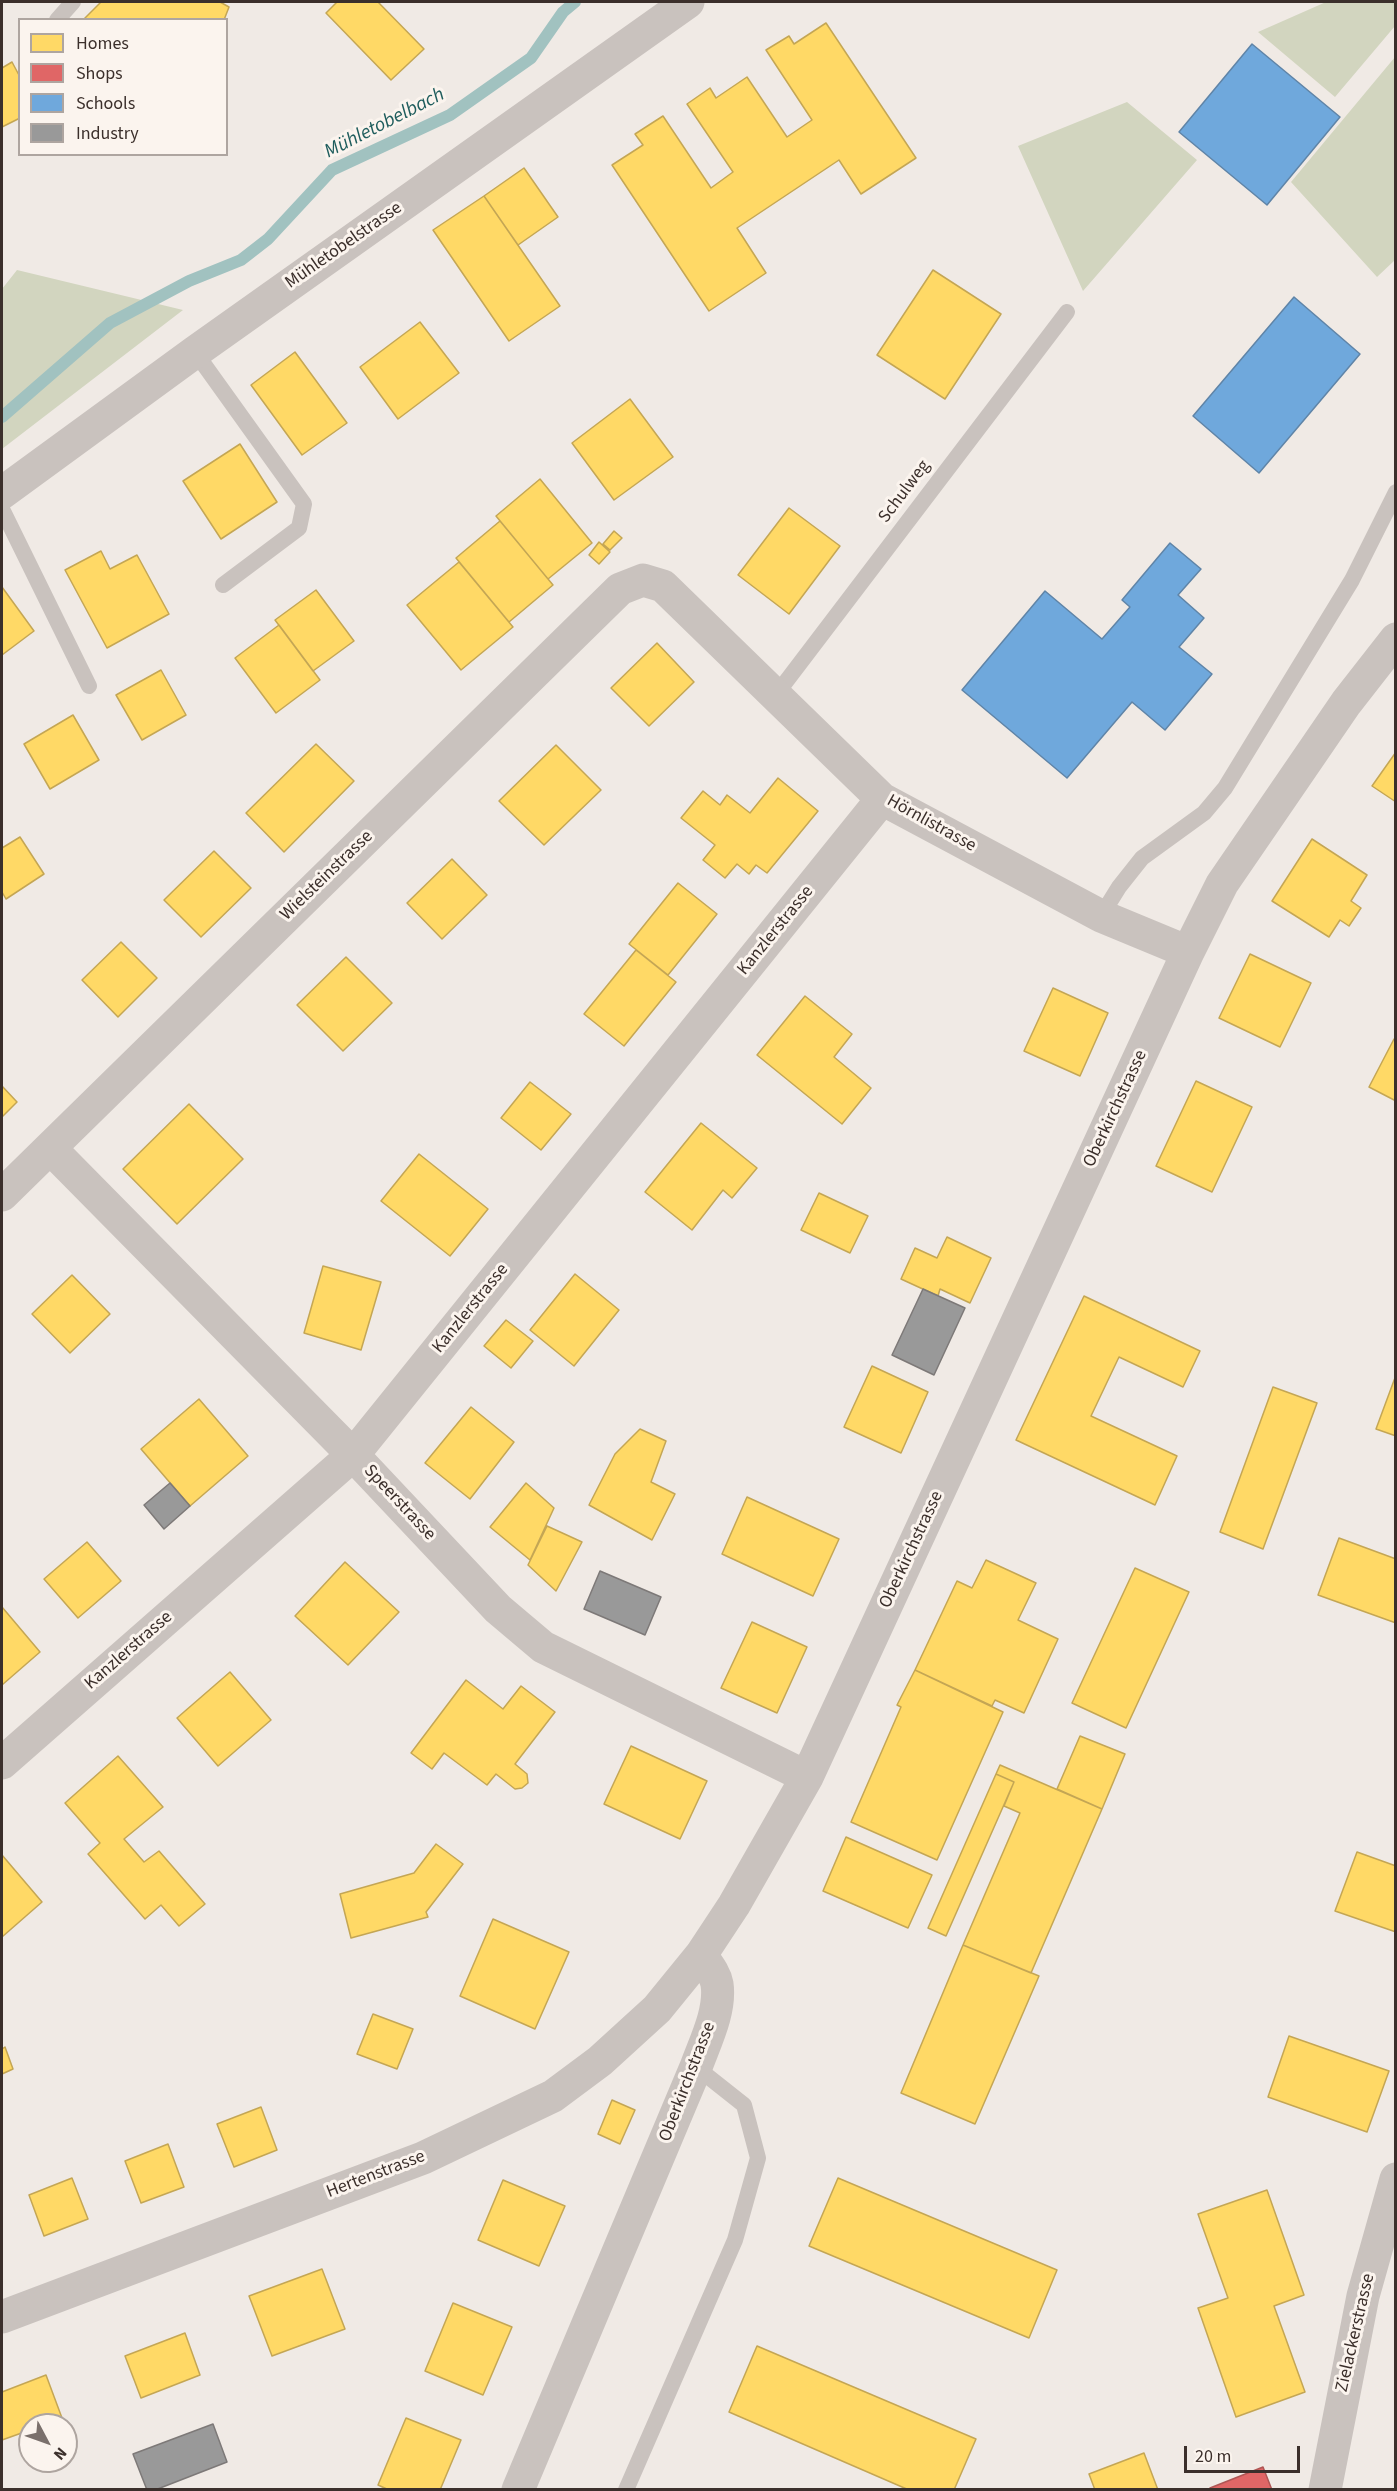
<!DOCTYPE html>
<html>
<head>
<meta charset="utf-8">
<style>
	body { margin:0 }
	#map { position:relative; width:1397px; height:2491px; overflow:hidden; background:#f0eae5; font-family:"Source Sans 3",sans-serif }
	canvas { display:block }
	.frame { position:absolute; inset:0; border:3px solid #3b2f2b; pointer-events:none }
	.legend { position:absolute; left:18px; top:18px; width:210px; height:138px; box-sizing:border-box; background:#fbf4ee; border:2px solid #aea5a0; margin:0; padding:8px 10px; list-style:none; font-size:18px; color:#3b2f2b }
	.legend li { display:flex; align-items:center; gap:12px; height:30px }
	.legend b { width:30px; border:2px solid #aea5a0 }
	.north { position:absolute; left:18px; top:2413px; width:60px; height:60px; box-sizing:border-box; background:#fbf4ee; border:2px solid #aea5a0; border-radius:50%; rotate:131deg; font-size:16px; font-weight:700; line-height:24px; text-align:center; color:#3b2f2b }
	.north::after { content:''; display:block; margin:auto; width:21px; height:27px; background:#7a706c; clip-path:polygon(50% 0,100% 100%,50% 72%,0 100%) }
	.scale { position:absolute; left:1184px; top:2446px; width:116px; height:27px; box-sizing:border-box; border:3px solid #3b2f2b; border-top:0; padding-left:8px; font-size:18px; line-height:21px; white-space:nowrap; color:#3b2f2b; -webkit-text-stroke:4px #fbf4ee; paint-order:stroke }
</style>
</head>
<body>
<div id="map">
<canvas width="1397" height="2491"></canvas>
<div class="frame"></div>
<ul class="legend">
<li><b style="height:16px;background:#ffd966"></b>Homes</li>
<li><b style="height:16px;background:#e06666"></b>Shops</li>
<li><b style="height:16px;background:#6fa8dc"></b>Schools</li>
<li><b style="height:16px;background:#999"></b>Industry</li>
</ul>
<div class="north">N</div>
<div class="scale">20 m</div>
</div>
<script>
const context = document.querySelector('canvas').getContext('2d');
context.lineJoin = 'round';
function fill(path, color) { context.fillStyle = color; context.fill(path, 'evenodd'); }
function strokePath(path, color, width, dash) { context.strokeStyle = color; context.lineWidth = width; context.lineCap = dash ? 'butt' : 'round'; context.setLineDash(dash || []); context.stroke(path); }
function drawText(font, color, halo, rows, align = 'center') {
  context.font = font + ' "Source Sans 3",sans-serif'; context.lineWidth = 6; context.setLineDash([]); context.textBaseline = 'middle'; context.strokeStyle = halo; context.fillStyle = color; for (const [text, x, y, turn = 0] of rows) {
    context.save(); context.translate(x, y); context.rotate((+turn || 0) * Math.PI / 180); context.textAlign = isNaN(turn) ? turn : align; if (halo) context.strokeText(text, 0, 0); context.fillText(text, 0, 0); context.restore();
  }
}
fill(new Path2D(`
	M 1326,2 L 1395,2 L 1395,26 L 1335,97 L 1258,32 Z
	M 1395,57 L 1395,260 L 1377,277 L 1291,182 Z
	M 1127,102 L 1197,160 L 1083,291 L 1018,146 Z
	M 17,270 L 183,310 L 2,449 L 2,289 Z`), '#d2d5bf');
const homes = new Path2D(`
	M 101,2 L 220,2 L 229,7 L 224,20 L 83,20 Z
	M 337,2 L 378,2 L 424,49 L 391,80 L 326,13 Z
	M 826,23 L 916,158 L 861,194 L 839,160 L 737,228 L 766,273 L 709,311 L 612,165 L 643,145 L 635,134 L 663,116 L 711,188 L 733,172 L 687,104 L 710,88 L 716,98 L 747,77 L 787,137 L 812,120 L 766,50 L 789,36 L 794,44 Z
	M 12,62 L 20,77 L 20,118 L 2,127 L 2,68 Z
	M 524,168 L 558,217 L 518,245 L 484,196 Z
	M 484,196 L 560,306 L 509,341 L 433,230 Z
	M 933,270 L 1001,314 L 945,399 L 877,355 Z
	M 420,322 L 459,373 L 398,419 L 360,367 Z
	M 295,352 L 347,423 L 302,455 L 251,385 Z
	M 630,399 L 673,457 L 614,500 L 572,443 Z
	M 240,444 L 277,502 L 221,539 L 183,481 Z
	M 540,479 L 592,543 L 548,579 L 496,516 Z
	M 789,508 L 840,546 L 789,614 L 738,575 Z
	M 500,521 L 553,585 L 509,622 L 456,558 Z
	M 614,531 L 622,538 L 610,550 L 603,544 Z
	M 599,542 L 610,552 L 599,564 L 589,555 Z
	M 101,551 L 110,569 L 137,555 L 169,614 L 107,648 L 65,570 Z
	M 459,562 L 513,627 L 461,670 L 407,605 Z
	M 2,587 L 34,631 L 2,655 Z
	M 316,590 L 354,641 L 313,671 L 275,620 Z
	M 279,625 L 320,680 L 276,713 L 235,658 Z
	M 657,643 L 694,682 L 649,726 L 611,688 Z
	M 161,670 L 186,715 L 142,740 L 116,695 Z
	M 73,715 L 99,760 L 50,789 L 24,744 Z
	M 316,744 L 354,781 L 284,852 L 246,813 Z
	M 556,745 L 601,790 L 544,845 L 499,801 Z
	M 1396,752 L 1396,802 L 1372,786 Z
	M 778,778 L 818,811 L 767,873 L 756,865 L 749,874 L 737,864 L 725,878 L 703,860 L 715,845 L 681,818 L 703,791 L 720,805 L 727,795 L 750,813 Z
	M 20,837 L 44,874 L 6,899 L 2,892 L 2,848 Z
	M 1312,839 L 1367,875 L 1351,901 L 1361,908 L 1349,926 L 1340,920 L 1329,937 L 1272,901 Z
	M 214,851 L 251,888 L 201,937 L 164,900 Z
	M 452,859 L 487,895 L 442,939 L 407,903 Z
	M 678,883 L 717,914 L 668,975 L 629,944 Z
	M 121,942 L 157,978 L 118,1017 L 82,980 Z
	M 636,950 L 676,982 L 624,1046 L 584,1014 Z
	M 1250,954 L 1311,983 L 1280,1047 L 1219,1018 Z
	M 346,957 L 392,1003 L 343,1051 L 297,1005 Z
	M 1053,988 L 1108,1013 L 1080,1076 L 1024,1051 Z
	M 805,996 L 852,1034 L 834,1057 L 871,1088 L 842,1124 L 757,1055 Z
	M 1394,1039 L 1396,1040 L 1396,1101 L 1369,1087 Z
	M 1196,1081 L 1252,1107 L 1212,1192 L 1156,1166 Z
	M 530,1082 L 571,1114 L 541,1150 L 501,1118 Z
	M 2,1086 L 17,1102 L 2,1117 Z
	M 189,1104 L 243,1159 L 177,1224 L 123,1169 Z
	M 701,1123 L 757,1168 L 732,1198 L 723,1190 L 692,1230 L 645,1192 Z
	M 419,1154 L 488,1209 L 450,1256 L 381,1201 Z
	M 819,1193 L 868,1216 L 850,1253 L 801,1230 Z
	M 947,1237 L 991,1258 L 970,1303 L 940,1289 L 938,1296 L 901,1279 L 915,1248 L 937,1258 Z
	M 323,1266 L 381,1282 L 361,1350 L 304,1333 Z
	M 575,1274 L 619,1310 L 574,1366 L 530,1330 Z
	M 72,1275 L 110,1314 L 70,1353 L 32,1314 Z
	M 1084,1296 L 1200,1351 L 1183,1387 L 1119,1357 L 1091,1416 L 1177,1456 L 1155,1505 L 1016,1440 Z
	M 506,1320 L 533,1341 L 511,1368 L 484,1346 Z
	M 872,1366 L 928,1392 L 901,1453 L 844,1427 Z
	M 1396,1375 L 1396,1436 L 1376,1429 Z
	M 1273,1387 L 1317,1403 L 1263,1549 L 1220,1532 Z
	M 199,1399 L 248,1456 L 190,1506 L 141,1449 Z
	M 471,1407 L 514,1442 L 470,1499 L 425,1463 Z
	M 640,1429 L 666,1441 L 651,1482 L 675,1494 L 652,1540 L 589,1505 L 615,1454 Z
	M 526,1483 L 554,1508 L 530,1560 L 490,1527 Z
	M 747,1497 L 839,1539 L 813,1596 L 722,1554 Z
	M 547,1526 L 582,1542 L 556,1591 L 528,1565 Z
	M 1339,1538 L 1396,1559 L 1396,1623 L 1318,1595 Z
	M 87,1542 L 121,1581 L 78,1618 L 44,1579 Z
	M 986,1560 L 1036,1583 L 1018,1620 L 1058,1639 L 1024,1713 L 995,1700 L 992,1706 L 915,1670 L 957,1581 L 972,1588 Z
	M 345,1562 L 399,1612 L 348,1665 L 295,1616 Z
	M 1135,1568 L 1189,1592 L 1126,1728 L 1072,1703 Z
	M 2,1607 L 40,1652 L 2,1685 Z
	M 752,1622 L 807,1647 L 777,1713 L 721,1688 Z
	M 915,1670 L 1003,1712 L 937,1860 L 851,1822 L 901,1707 L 897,1705 Z
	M 230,1672 L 271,1720 L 218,1766 L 177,1718 Z
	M 466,1680 L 503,1709 L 521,1686 L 555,1712 L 515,1764 L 527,1774 L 528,1783 L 522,1788 L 515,1789 L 496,1774 L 487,1785 L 444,1753 L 432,1769 L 411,1753 Z
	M 1080,1736 L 1125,1754 L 1102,1809 L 1057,1789 Z
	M 631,1746 L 707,1781 L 680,1839 L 604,1804 Z
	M 118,1756 L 163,1807 L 124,1839 L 144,1862 L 159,1851 L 205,1904 L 179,1926 L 161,1905 L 145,1919 L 88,1854 L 100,1843 L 65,1803 Z
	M 1000,1765 L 1102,1809 L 1031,1973 L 963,1945 L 1020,1813 L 1004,1806 L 1014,1782 L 996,1774 Z
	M 996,1774 L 1014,1782 L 946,1936 L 928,1928 Z
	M 846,1837 L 932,1875 L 908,1928 L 823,1891 Z
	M 436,1844 L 463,1864 L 426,1912 L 428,1917 L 351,1938 L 340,1894 L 414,1873 Z
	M 1357,1852 L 1396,1866 L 1396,1932 L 1335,1911 Z
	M 2,1855 L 42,1902 L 2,1937 Z
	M 493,1919 L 569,1952 L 535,2029 L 460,1996 Z
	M 963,1945 L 1039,1976 L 975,2124 L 901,2093 Z
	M 373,2014 L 413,2029 L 397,2069 L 357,2054 Z
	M 1289,2036 L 1389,2071 L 1367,2132 L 1268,2097 Z
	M 5,2047 L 13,2069 L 2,2074 L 2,2049 Z
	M 612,2100 L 635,2110 L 620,2144 L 598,2134 Z
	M 261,2107 L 277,2150 L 234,2167 L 217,2124 Z
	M 168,2144 L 184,2187 L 141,2203 L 125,2161 Z
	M 72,2178 L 88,2219 L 44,2236 L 29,2195 Z
	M 838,2178 L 1057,2270 L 1029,2338 L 809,2246 Z
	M 503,2180 L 565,2206 L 539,2266 L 478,2240 Z
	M 1267,2190 L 1304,2295 L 1274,2306 L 1305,2392 L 1236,2417 L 1198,2308 L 1228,2298 L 1198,2214 Z
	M 322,2269 L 345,2329 L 272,2356 L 249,2296 Z
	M 453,2303 L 512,2327 L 483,2395 L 425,2371 Z
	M 185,2333 L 200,2375 L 141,2398 L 125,2356 Z
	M 757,2346 L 976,2439 L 954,2490 L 909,2490 L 729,2412 Z
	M 46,2375 L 62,2418 L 43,2425 L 30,2425 L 30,2430 L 2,2440 L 2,2392 Z
	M 406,2418 L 461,2440 L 440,2490 L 389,2490 L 378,2485 Z
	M 1144,2453 L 1158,2490 L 1095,2490 L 1089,2474 Z`);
fill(homes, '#ffd966');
strokePath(homes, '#c4a654', 1.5);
const shops = new Path2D(`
	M 1263,2467 L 1272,2490 L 1211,2490 L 1210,2488 Z`);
fill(shops, '#e06666');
strokePath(shops, '#ae5654', 1.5);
const schools = new Path2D(`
	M 1252,44 L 1340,117 L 1267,205 L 1179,132 Z
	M 1294,297 L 1360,354 L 1259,473 L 1193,416 Z
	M 1170,543 L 1201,569 L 1178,595 L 1204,618 L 1179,647 L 1212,674 L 1165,730 L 1132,702 L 1067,778 L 962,690 L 1045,591 L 1102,639 L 1130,607 L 1122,600 Z`);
fill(schools, '#6fa8dc');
strokePath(schools, '#5f84a7', 1.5);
const industry = new Path2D(`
	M 923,1289 L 965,1308 L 934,1375 L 892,1355 Z
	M 170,1483 L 190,1506 L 164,1529 L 144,1505 Z
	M 600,1571 L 661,1597 L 645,1635 L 584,1609 Z
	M 213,2424 L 227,2462 L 155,2490 L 147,2490 L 133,2454 Z`);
fill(industry, '#999');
strokePath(industry, '#7d7978', 1.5);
strokePath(new Path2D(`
	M 2,417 L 110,323 L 189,281 L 241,260 L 268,239 L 332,170 L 450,115 L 531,58 L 563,12 L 575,2`), '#a1c2c0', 12);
strokePath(new Path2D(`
	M 57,20 L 73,2
	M 195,352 L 304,504 L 299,528 L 223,585
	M 2,509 L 89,686
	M 775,696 L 1067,312
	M 1101,916 L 1119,887 L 1142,858 L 1204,813 L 1225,788 L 1352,580 L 1396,492
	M 626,2490 L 735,2240 L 758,2158 L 744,2105 L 696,2067`), '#c9c2be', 16);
strokePath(new Path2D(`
	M 2,493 L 195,352 L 688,2
	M 50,1148 L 353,1455 L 498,1609 L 543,1647 L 807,1777
	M 2,1195 L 620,589 L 643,580 L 663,586 L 882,799 L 1101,916 L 1188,952
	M 2,1763 L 353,1455 L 882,799
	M 2,2317 L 423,2158 L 553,2096 L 600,2061 L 657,2009 L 701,1955 L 734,1905 L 807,1777 L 1188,952 L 1222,884 L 1346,703 L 1396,639
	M 518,2490 L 696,2067 C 705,2042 721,2011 717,1984 C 715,1973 707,1964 701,1955
	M 1325,2490 L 1363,2296 L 1396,2179`), '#c9c2be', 33);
drawText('18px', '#3b2f2b', '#fbf4ee', [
	["Mühletobelstrasse",344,246,-35],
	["Schulweg",905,492,-53],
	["Hörnlistrasse",931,824,29],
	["Wielsteinstrasse",327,876,-44],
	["Kanzlerstrasse",776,931,-51],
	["Oberkirchstrasse",1116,1109,-65],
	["Kanzlerstrasse",471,1309,-51],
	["Speerstrasse",399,1503,47],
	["Oberkirchstrasse",912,1550,-65],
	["Kanzlerstrasse",129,1651,-41],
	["Oberkirchstrasse",688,2082,-69],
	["Hertenstrasse",376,2175,-21],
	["Zielackerstrasse",1356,2333,-77]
]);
drawText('italic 20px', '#1f5d5d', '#fbf4ee', [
	["Mühletobelbach",385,124,-27]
]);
</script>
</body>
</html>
